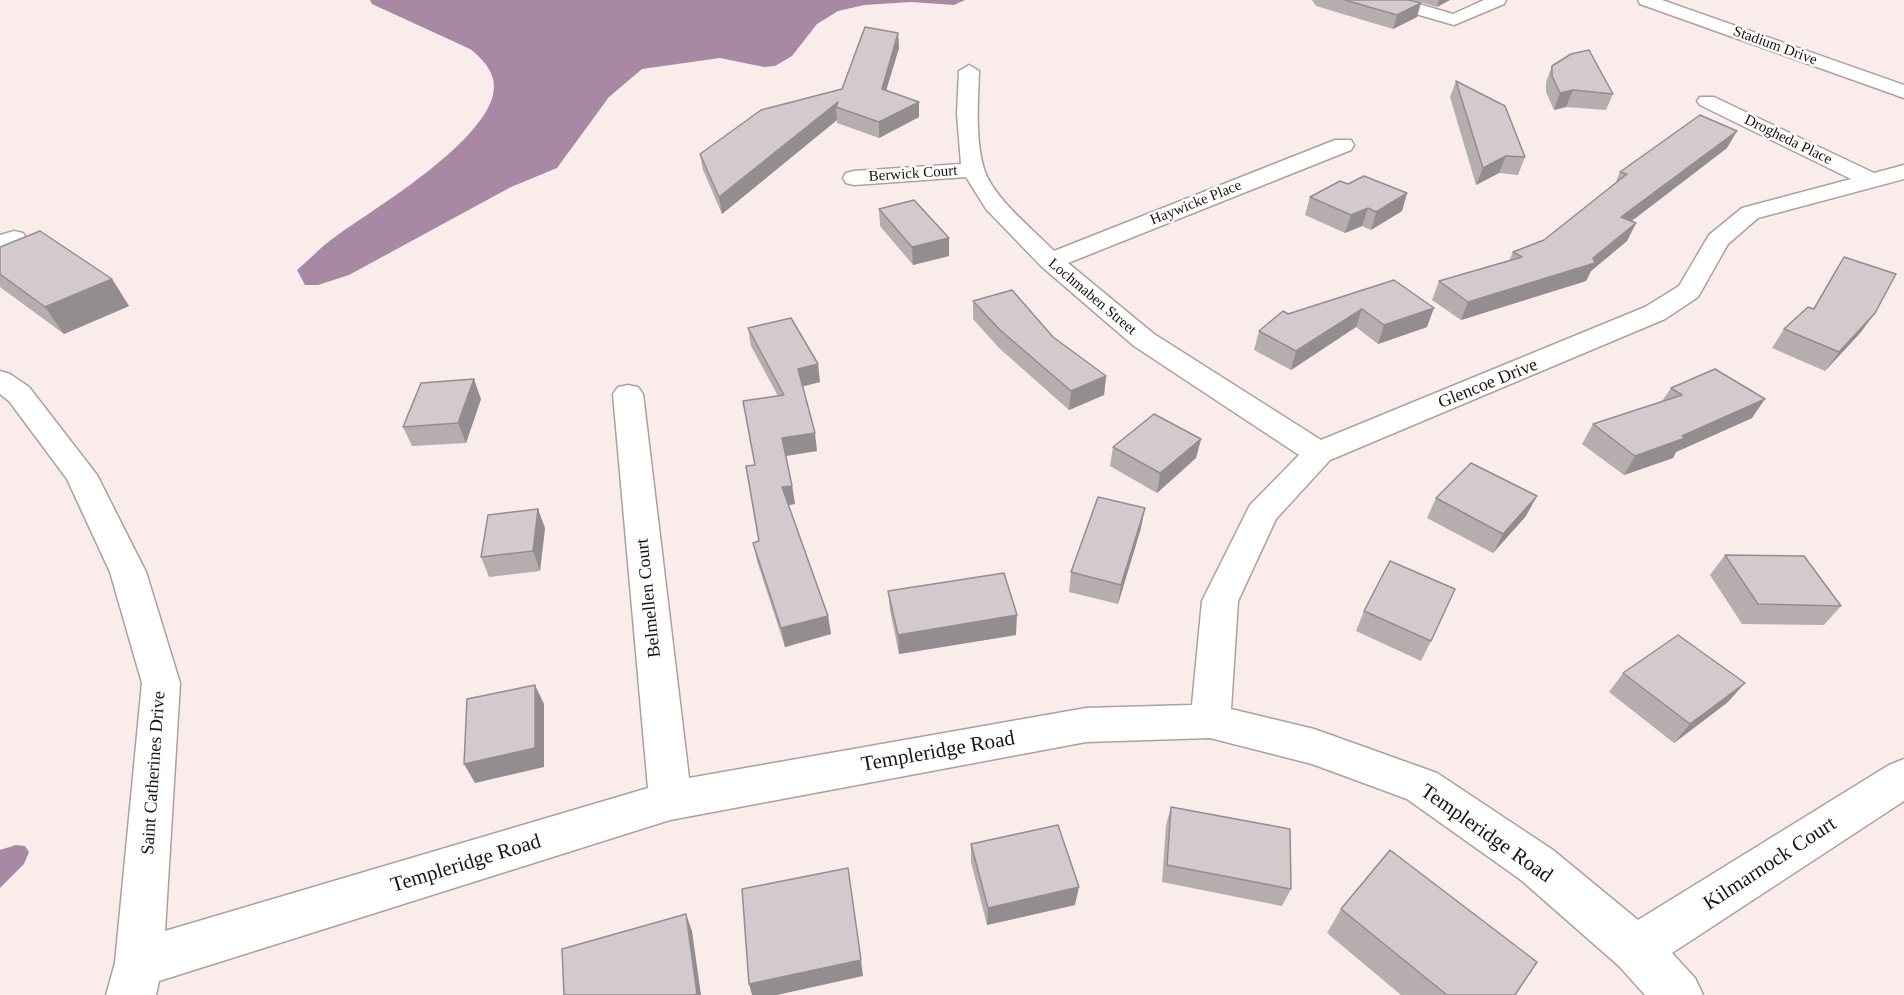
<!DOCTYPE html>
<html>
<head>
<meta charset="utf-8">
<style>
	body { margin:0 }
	canvas { display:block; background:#f9ecea }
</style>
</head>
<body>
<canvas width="1904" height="995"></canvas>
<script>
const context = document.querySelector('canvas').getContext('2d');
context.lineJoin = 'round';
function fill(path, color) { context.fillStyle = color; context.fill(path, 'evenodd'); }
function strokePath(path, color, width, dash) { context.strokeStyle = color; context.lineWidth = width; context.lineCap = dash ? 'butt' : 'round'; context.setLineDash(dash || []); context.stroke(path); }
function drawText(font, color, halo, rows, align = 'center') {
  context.font = font + ' "Times New Roman",serif'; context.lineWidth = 5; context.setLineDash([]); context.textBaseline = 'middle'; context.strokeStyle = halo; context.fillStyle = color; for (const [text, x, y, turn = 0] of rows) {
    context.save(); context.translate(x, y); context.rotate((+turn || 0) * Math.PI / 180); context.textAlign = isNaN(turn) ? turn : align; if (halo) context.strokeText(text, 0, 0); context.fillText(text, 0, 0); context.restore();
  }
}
fill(new Path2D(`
	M 370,0 L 965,0 L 954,5 L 911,2 L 864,5 L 838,11 L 817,24 L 792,56 L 775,66 L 764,67 L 720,58 L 642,69 L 609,97 L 557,168 L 511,187 L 349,275 L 318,285 L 305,285 L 297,270 C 311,258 324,244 339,234 C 379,206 481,144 493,95 C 498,75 484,60 470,49 L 372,4 Z
	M 16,845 L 25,846 L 29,852 L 24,864 L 0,888 L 0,850 Z`), '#a889a3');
const minor = new Path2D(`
	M 1379,0 L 1405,0 L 1453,14 L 1484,0 L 1506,0 L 1504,4 L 1454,25 L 1381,4 Z
	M 969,65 L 979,71 C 978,102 975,139 984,169 C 993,198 1033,229 1054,251 L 1335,140 L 1351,140 L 1354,145 L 1351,150 L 1068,263 L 1154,334 L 1321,440 L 1645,307 L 1679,286 L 1709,235 L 1742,208 L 1851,179 L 1700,105 L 1697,101 L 1700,97 L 1714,97 L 1874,173 L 1904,165 L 1904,179 L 1758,218 L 1728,244 L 1698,297 L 1665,319 L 1330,460 L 1276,519 L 1238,601 L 1231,709 L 1314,729 L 1437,773 L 1553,850 L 1638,920 L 1889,765 L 1904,759 L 1904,801 L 1672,953 L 1695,978 L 1703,995 L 1645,995 L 1619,966 L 1521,880 L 1407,799 L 1312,764 L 1210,738 L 1086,742 L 670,820 L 159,981 L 156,995 L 106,995 L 115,963 L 142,683 L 110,572 L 67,479 L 9,401 L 0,394 L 0,371 L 10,374 L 29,387 L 97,475 L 146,572 L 180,683 L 165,931 L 648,788 L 613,394 L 618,387 L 628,385 L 638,387 L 643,394 L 689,778 L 1086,708 L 1192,705 L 1202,601 L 1250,505 L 1299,455 L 1134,346 L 1041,266 L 986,209 L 966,177 L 854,185 L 846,183 L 843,178 L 846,173 L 854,171 L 961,164 L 957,114 L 959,71 Z
	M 14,231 L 23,233 L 26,238 L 23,243 L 0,250 L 0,235 Z`);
const tertiary = new Path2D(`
	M 1638,0 L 1662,0 L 1904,85 L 1904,98 L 1640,4 Z`);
strokePath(minor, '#ada19f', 3);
strokePath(tertiary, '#ada19f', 3);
fill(minor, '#fff');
fill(tertiary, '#fff');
fill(new Path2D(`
	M 1312,0 L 1409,0 L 1417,17 L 1393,29 L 1316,6 Z
	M 1413,0 L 1450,0 L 1437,7 Z
	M 898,33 L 899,48 L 886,90 L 919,117 L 879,138 L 837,123 L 837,120 L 722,214 L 703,170 L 700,154 L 842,89 Z
	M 1552,66 L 1613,94 L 1606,110 L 1566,107 L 1554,110 L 1546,92 L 1546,82 Z
	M 1456,81 L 1525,157 L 1518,175 L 1499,173 L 1476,185 L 1450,97 Z
	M 1727,148 L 1632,221 L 1636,223 L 1627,241 L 1591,271 L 1586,281 L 1461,320 L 1432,300 L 1439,281 L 1509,261 L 1513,252 L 1544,240 L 1615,184 L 1620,172 Z
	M 1348,184 L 1407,193 L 1402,211 L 1371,230 L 1362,226 L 1345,233 L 1305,215 L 1310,197 Z
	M 879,209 L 949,256 L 913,265 L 880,226 Z
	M 0,247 L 112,279 L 129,306 L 64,334 L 0,287 Z
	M 1844,257 L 1861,332 L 1825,371 L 1772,348 L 1784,329 L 1813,309 L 1832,276 Z
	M 1394,280 L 1427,327 L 1378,344 L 1356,327 L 1291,370 L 1254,350 L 1259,331 L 1288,314 Z
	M 973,301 L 1053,337 L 1106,376 L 1104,395 L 1069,410 L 999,348 L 973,319 Z
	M 748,328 L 820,382 L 803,386 L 817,451 L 786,456 L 792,486 L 795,504 L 788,505 L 828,616 L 831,634 L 785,647 L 757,561 L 753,543 L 759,541 L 778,396 L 751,346 Z
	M 1671,388 L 1752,418 L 1676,452 L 1673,458 L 1624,475 L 1582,444 L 1593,424 L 1662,401 Z
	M 481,399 L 466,443 L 412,446 L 403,427 Z
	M 1201,439 L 1196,458 L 1157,493 L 1110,466 L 1113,447 Z
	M 1436,498 L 1526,516 L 1493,553 L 1427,518 Z
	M 545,528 L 540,571 L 489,577 L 481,557 Z
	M 1141,528 L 1118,604 L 1069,592 L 1071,572 Z
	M 1725,555 L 1841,606 L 1824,625 L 1742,624 L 1710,575 Z
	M 888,591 L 1016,635 L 899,654 L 890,610 Z
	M 1364,611 L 1431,641 L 1421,661 L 1356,631 Z
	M 1623,673 L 1728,702 L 1674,743 L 1609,692 Z
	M 1171,807 L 1291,889 L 1282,906 L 1162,882 L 1166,825 Z
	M 971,844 L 1075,905 L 987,925 L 971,862 Z
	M 1341,909 L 1515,995 L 1401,995 L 1327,933 Z`), '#b6adaf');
fill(new Path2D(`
	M 1439,0 L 1450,0 L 1437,7 Z
	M 1421,3 L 1417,17 L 1393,29 L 1397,15 Z
	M 898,33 L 899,48 L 882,104 L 882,89 Z
	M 1573,90 L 1566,107 L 1554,110 L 1560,93 Z
	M 838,102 L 836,107 L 837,120 L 722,214 L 719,197 Z
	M 919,102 L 919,117 L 879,138 L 879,122 Z
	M 1737,131 L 1727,148 L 1613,235 L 1621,217 Z
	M 1506,156 L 1499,173 L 1476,185 L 1483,168 Z
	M 1407,193 L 1402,211 L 1371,230 L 1376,212 Z
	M 1368,208 L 1362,226 L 1345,233 L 1351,215 Z
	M 1636,223 L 1627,241 L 1591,271 L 1586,281 L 1461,320 L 1468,302 L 1593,258 Z
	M 949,238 L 949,256 L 913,265 L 912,247 Z
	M 112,279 L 129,306 L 64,334 L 45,307 Z
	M 1434,308 L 1427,327 L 1378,344 L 1384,325 Z
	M 1362,309 L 1356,327 L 1291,370 L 1296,351 Z
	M 1875,313 L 1861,332 L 1825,371 L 1839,352 Z
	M 818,364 L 820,382 L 801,387 L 798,369 Z
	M 1106,376 L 1104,395 L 1069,410 L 1071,391 Z
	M 474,379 L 481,399 L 466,443 L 458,423 Z
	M 1765,399 L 1752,418 L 1676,452 L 1673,458 L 1624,475 L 1635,456 Z
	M 815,433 L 817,451 L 785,456 L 782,438 Z
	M 1201,439 L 1196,458 L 1157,493 L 1160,473 Z
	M 792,486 L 795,504 L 784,506 L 782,487 Z
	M 1537,496 L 1526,516 L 1493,553 L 1503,534 Z
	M 1145,508 L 1141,528 L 1118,604 L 1121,585 Z
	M 538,509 L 545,528 L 540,571 L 533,551 Z
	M 1017,615 L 1016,635 L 899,654 L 898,635 Z
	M 828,616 L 831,634 L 785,647 L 781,628 Z
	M 1745,683 L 1728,702 L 1674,743 L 1690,724 Z
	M 535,685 L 544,704 L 544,767 L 475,783 L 464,764 Z
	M 1079,887 L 1075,905 L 987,925 L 988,908 Z
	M 686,914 L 692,931 L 701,995 L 694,995 Z
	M 861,960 L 863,976 L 777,995 L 752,995 L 749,984 Z`), '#948d8f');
const building = new Path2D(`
	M 1345,0 L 1409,0 L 1421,3 L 1397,15 Z
	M 865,27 L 898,33 L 882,89 L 919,102 L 879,122 L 836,107 L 838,102 L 719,197 L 700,154 L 761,110 L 842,89 Z
	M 1589,50 L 1613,94 L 1573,90 L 1560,93 L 1552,76 L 1552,66 L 1571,54 Z
	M 1456,81 L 1505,106 L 1525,157 L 1506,156 L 1483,168 Z
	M 1700,115 L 1737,131 L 1621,217 L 1636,223 L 1593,258 L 1595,263 L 1468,302 L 1439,281 L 1522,257 L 1513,252 L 1544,240 L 1627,174 L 1620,172 Z
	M 1364,176 L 1407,193 L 1376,212 L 1368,208 L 1351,215 L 1310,197 L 1340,181 L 1348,184 Z
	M 914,200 L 949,238 L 912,247 L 879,209 Z
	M 40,231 L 112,279 L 45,307 L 0,274 L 0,247 Z
	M 1844,257 L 1896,274 L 1875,313 L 1839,352 L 1784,329 L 1808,307 L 1814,309 Z
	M 1394,280 L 1434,308 L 1384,325 L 1362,309 L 1296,351 L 1259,331 L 1283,311 L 1288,314 Z
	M 1012,290 L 1053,337 L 1106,376 L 1071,391 L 1000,330 L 973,301 Z
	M 791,318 L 818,364 L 798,369 L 815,433 L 782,438 L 792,486 L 782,487 L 828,616 L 781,628 L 753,543 L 759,541 L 746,466 L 755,465 L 743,401 L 784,395 L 748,328 Z
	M 1715,369 L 1765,399 L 1682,436 L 1685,438 L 1635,456 L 1593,424 L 1682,395 L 1671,388 Z
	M 474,379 L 458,423 L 403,427 L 421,383 Z
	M 1154,414 L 1201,439 L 1160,473 L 1113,447 Z
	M 1471,463 L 1537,496 L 1503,534 L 1436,498 Z
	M 1098,497 L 1145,508 L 1121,585 L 1071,572 Z
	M 538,509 L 533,551 L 481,557 L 488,515 Z
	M 1725,555 L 1804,556 L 1841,606 L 1758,604 Z
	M 1390,561 L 1455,589 L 1431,641 L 1364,611 Z
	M 1004,573 L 1017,615 L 898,635 L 888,591 Z
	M 1678,635 L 1745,683 L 1690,724 L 1623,673 Z
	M 535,685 L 535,748 L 464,764 L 467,699 Z
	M 1171,807 L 1290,829 L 1291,889 L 1167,865 Z
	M 1058,825 L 1079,887 L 988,908 L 971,844 Z
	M 1390,850 L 1537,962 L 1515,995 L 1447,995 L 1341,909 Z
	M 848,868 L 861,960 L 749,984 L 742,889 Z
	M 686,914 L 697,994 L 694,995 L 564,995 L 562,949 Z`);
fill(building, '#d4c9cc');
strokePath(building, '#948d8f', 1.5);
drawText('15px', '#191514', '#fffcfc', [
	["Stadium Drive",1775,46,20],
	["Drogheda Place",1788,140,26],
	["Berwick Court",913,174,-4],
	["Haywicke Place",1196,203,-22],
	["Lochmaben Street",1092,297,40]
]);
drawText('18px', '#191514', '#fffcfc', [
	["Glencoe Drive",1488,384,-22],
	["Belmellen Court",649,598,-96],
	["Saint Catherines Drive",154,773,-86]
]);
drawText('21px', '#191514', '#fffcfc', [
	["Templeridge Road",938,752,-10],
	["Templeridge Road",1486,834,35],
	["Templeridge Road",466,864,-17],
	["Kilmarnock Court",1770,864,-33]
]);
</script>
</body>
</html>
